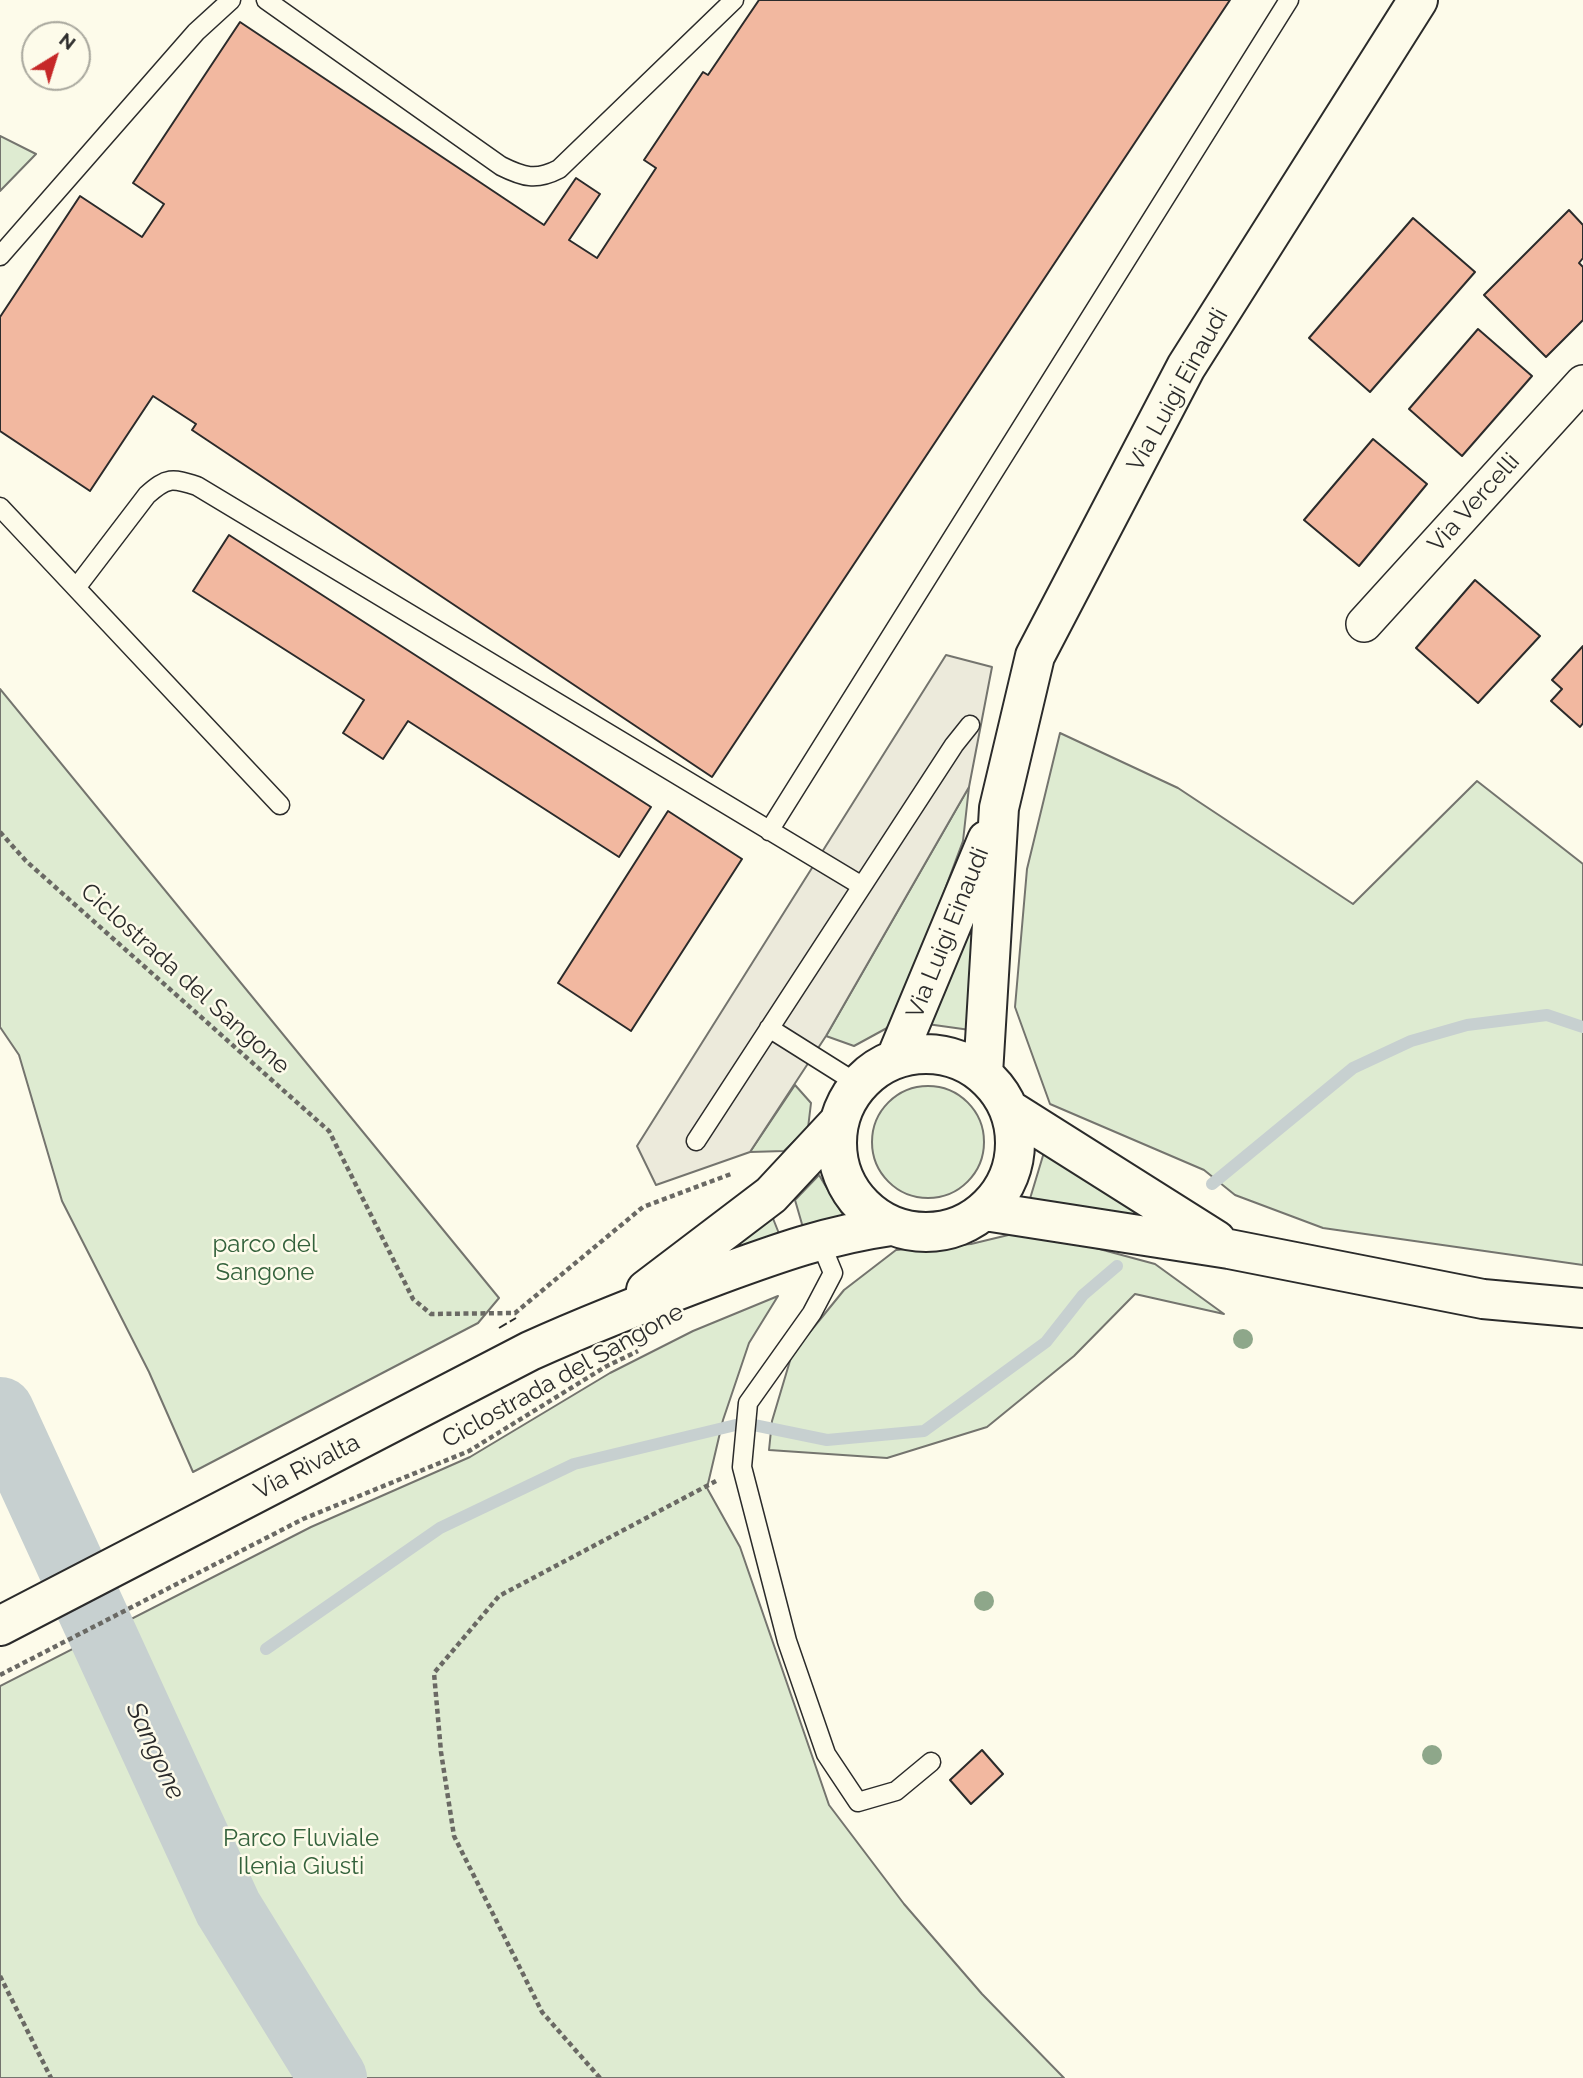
<!DOCTYPE html>
<html>
<head>
<meta charset="utf-8">
<style>
	body { margin:0 }
	#map { position:relative; width:1583px; height:2078px; overflow:hidden; background:#fdfbea; font-family:Raleway,sans-serif }
	canvas { display:block }
	.north { position:absolute; left:21px; top:21px; width:70px; height:70px; box-sizing:border-box; background:#fdfbea; border:2px solid #a9a89e; border-radius:50%; rotate:38deg; font-size:19px; font-weight:700; line-height:28px; text-align:center; color:#2b2b2b }
	.north::after { content:''; display:block; margin:auto; width:24px; height:32px; background:#c62828; clip-path:polygon(50% 0,100% 100%,50% 72%,0 100%) }
</style>
</head>
<body>
<div id="map">
<canvas width="1583" height="2078"></canvas>
<div class="north">N</div>
</div>
<script>
const context = document.querySelector('canvas').getContext('2d');
context.lineJoin = 'round';
function fill(path, color) { context.fillStyle = color; context.fill(path, 'evenodd'); }
function strokePath(path, color, width, dash) { context.strokeStyle = color; context.lineWidth = width; context.lineCap = dash ? 'butt' : 'round'; context.setLineDash(dash || []); context.stroke(path); }
function drawText(font, color, halo, rows, align = 'center') {
  context.font = font + ' Raleway,sans-serif'; context.lineWidth = 5; context.setLineDash([]); context.textBaseline = 'middle'; context.strokeStyle = halo; context.fillStyle = color; for (const [text, x, y, turn = 0] of rows) {
    context.save(); context.translate(x, y); context.rotate((+turn || 0) * Math.PI / 180); context.textAlign = isNaN(turn) ? turn : align; if (halo) context.strokeText(text, 0, 0); context.fillText(text, 0, 0); context.restore();
  }
}
const green = new Path2D(`
	M 0,136 L 36,154 L 0,191 Z
	M 0,689 L 499,1298 L 478,1323 L 193,1472 L 149,1372 L 62,1201 L 19,1055 L 0,1027 Z
	M 1060,733 L 1178,788 L 1353,904 L 1477,781 L 1583,864 L 1583,1265 L 1323,1228 L 1235,1195 L 1204,1170 L 1050,1104 L 1015,1007 L 1027,869 Z
	M 969,787 L 963,841 L 904,999 L 887,1028 L 854,1046 L 826,1036 Z
	M 975,895 L 970,1030 L 927,1024 Z
	M 795,1085 L 811,1103 L 808,1128 L 784,1151 L 750,1152 Z
	M872 1142a56 56 0 1 1 112 0a56 56 0 1 1-112 0Z
	M 1045,1149 L 1189,1232 L 1029,1202 Z
	M 819,1175 L 845,1218 L 804,1231 L 795,1200 Z
	M 772,1216 L 782,1241 L 696,1276 Z
	M 1029,1230 L 1155,1264 L 1224,1314 L 1135,1294 L 1074,1356 L 987,1427 L 887,1458 L 769,1450 L 772,1421 L 792,1354 L 844,1290 L 896,1250 L 971,1244 Z
	M 778,1296 L 749,1343 L 723,1420 L 707,1488 L 740,1547 L 829,1805 L 904,1904 L 982,1994 L 1064,2078 L 0,2078 L 0,1686 L 311,1527 L 470,1457 L 610,1373 L 693,1331 Z`);
fill(green, '#deebd1');
strokePath(green, '#74746e', 2);
const parking = new Path2D(`
	M 946,655 L 992,667 L 969,787 L 826,1036 L 750,1152 L 656,1185 L 637,1146 Z`);
fill(parking, '#eceadb');
strokePath(parking, '#74746e', 2);
strokePath(new Path2D(`
	M 1212,1184 L 1353,1068 L 1411,1041 L 1467,1025 L 1547,1015 L 1583,1027
	M 266,1649 L 440,1528 L 574,1464 L 744,1423 L 827,1440 L 924,1431 L 1046,1342 L 1083,1295 L 1117,1266`), '#c7d0d0', 12);
strokePath(new Path2D(`
	M 0,1411 L 228,1908 L 333,2078`), '#c7d0d0', 68);
const building = new Path2D(`
	M 759,0 L 1230,0 L 712,777 L 192,430 L 196,424 L 153,396 L 90,491 L 0,431 L 0,317 L 80,196 L 142,237 L 164,204 L 133,183 L 240,22 L 544,225 L 576,178 L 600,194 L 569,240 L 597,258 L 656,168 L 644,160 L 703,72 L 708,75 Z
	M 1569,210 L 1583,225 L 1583,258 L 1579,263 L 1583,267 L 1583,320 L 1546,357 L 1484,295 Z
	M 1413,218 L 1475,272 L 1370,392 L 1309,338 Z
	M 1478,329 L 1532,376 L 1462,456 L 1409,409 Z
	M 1373,439 L 1427,484 L 1359,566 L 1304,520 Z
	M 229,535 L 651,807 L 619,857 L 408,721 L 383,759 L 343,733 L 364,700 L 193,591 Z
	M 1475,580 L 1540,636 L 1478,703 L 1416,648 Z
	M 1583,646 L 1583,723 L 1580,727 L 1551,701 L 1562,689 L 1552,680 Z
	M 668,811 L 742,859 L 631,1031 L 558,983 Z
	M 982,1750 L 1003,1774 L 971,1804 L 950,1780 Z`);
fill(building, '#f2b8a0');
strokePath(building, '#2b2b2b', 2);
const lane = new Path2D(`
	M 266,0 L 501,166 C 523,177 536,181 559,169 L 734,0
	M 0,256 L 196,32 L 231,0
	M 0,507 L 280,805
	M 76,588 L 147,495 C 167,477 172,478 197,486 L 862,886
	M 769,831 L 1289,0
	M 769,1028 L 858,1084
	M 696,1141 L 954,745 L 970,725
	M 819,1239 L 833,1273 L 812,1313 L 748,1403 L 742,1467 L 787,1641 L 826,1754 L 858,1802 L 896,1791 L 931,1762`);
const street = new Path2D(`
	M 1364,624 L 1583,383`);
const secondary = new Path2D(`
	M837 1143a89 89 0 1 1 178 0a89 89 0 1 1-178 0Z
	M 896,1058 L 987,840
	M 983,1074 L 999,808 L 1035,656 L 1186,367 L 1418,0
	M 1010,1110 L 1216,1240
	M 985,1211 L 1229,1249 L 1483,1299 L 1583,1308
	M 646,1290 L 771,1195 L 839,1122
	M 0,1626 L 530,1351 C 592,1323 654,1299 718,1275 C 778,1253 828,1235 891,1226`);
strokePath(lane, '#2b2b2b', 21);
strokePath(street, '#2b2b2b', 38);
strokePath(secondary, '#2b2b2b', 42);
strokePath(new Path2D(`
	M 0,832 L 26,861 L 329,1131 L 413,1299 L 431,1314 L 515,1313 L 643,1207 L 731,1174
	M 0,1675 L 303,1519 L 469,1451 L 605,1367 L 638,1351
	M 0,1976 L 51,2078
	M 600,2078 L 542,2012 L 454,1836 L 441,1752 L 434,1673 L 499,1596 L 716,1481`), '#6a6964', 4.5, [5, 3.5]);
strokePath(lane, '#fdfbea', 18);
strokePath(street, '#fdfbea', 35);
strokePath(secondary, '#fdfbea', 38);
strokePath(new Path2D(`
	M 499,1328 L 516,1318`), '#2b2b2b', 2, [9, 3.5]);
context.fillStyle = '#8ea78a';
for (const [x, y] of [
	[1243,1339],
	[984,1601],
	[1432,1755]
]) { context.beginPath(); context.arc(x, y, 10, 0, 2 * Math.PI); context.fill(); }
drawText('24px', '#2b2b2b', '#fdfbea', [
	["Via Luigi Einaudi",1178,390,-61],
	["Via Vercelli",1474,503,-48],
	["Via Luigi Einaudi",948,933,-68],
	["Ciclostrada del Sangone",185,979,42],
	["Ciclostrada del Sangone",563,1376,-29],
	["Via Rivalta",307,1467,-27]
]);
drawText('24px', '#34623c', '#fdfbea', [
	["parco del",265,1245],
	["Sangone",265,1273],
	["Parco Fluviale",301,1839],
	["Ilenia Giusti",301,1867]
]);
drawText('italic 26px', '#2b2b2b', '#fdfbea', [
	["Sangone",155,1751,65]
]);
</script>
</body>
</html>
